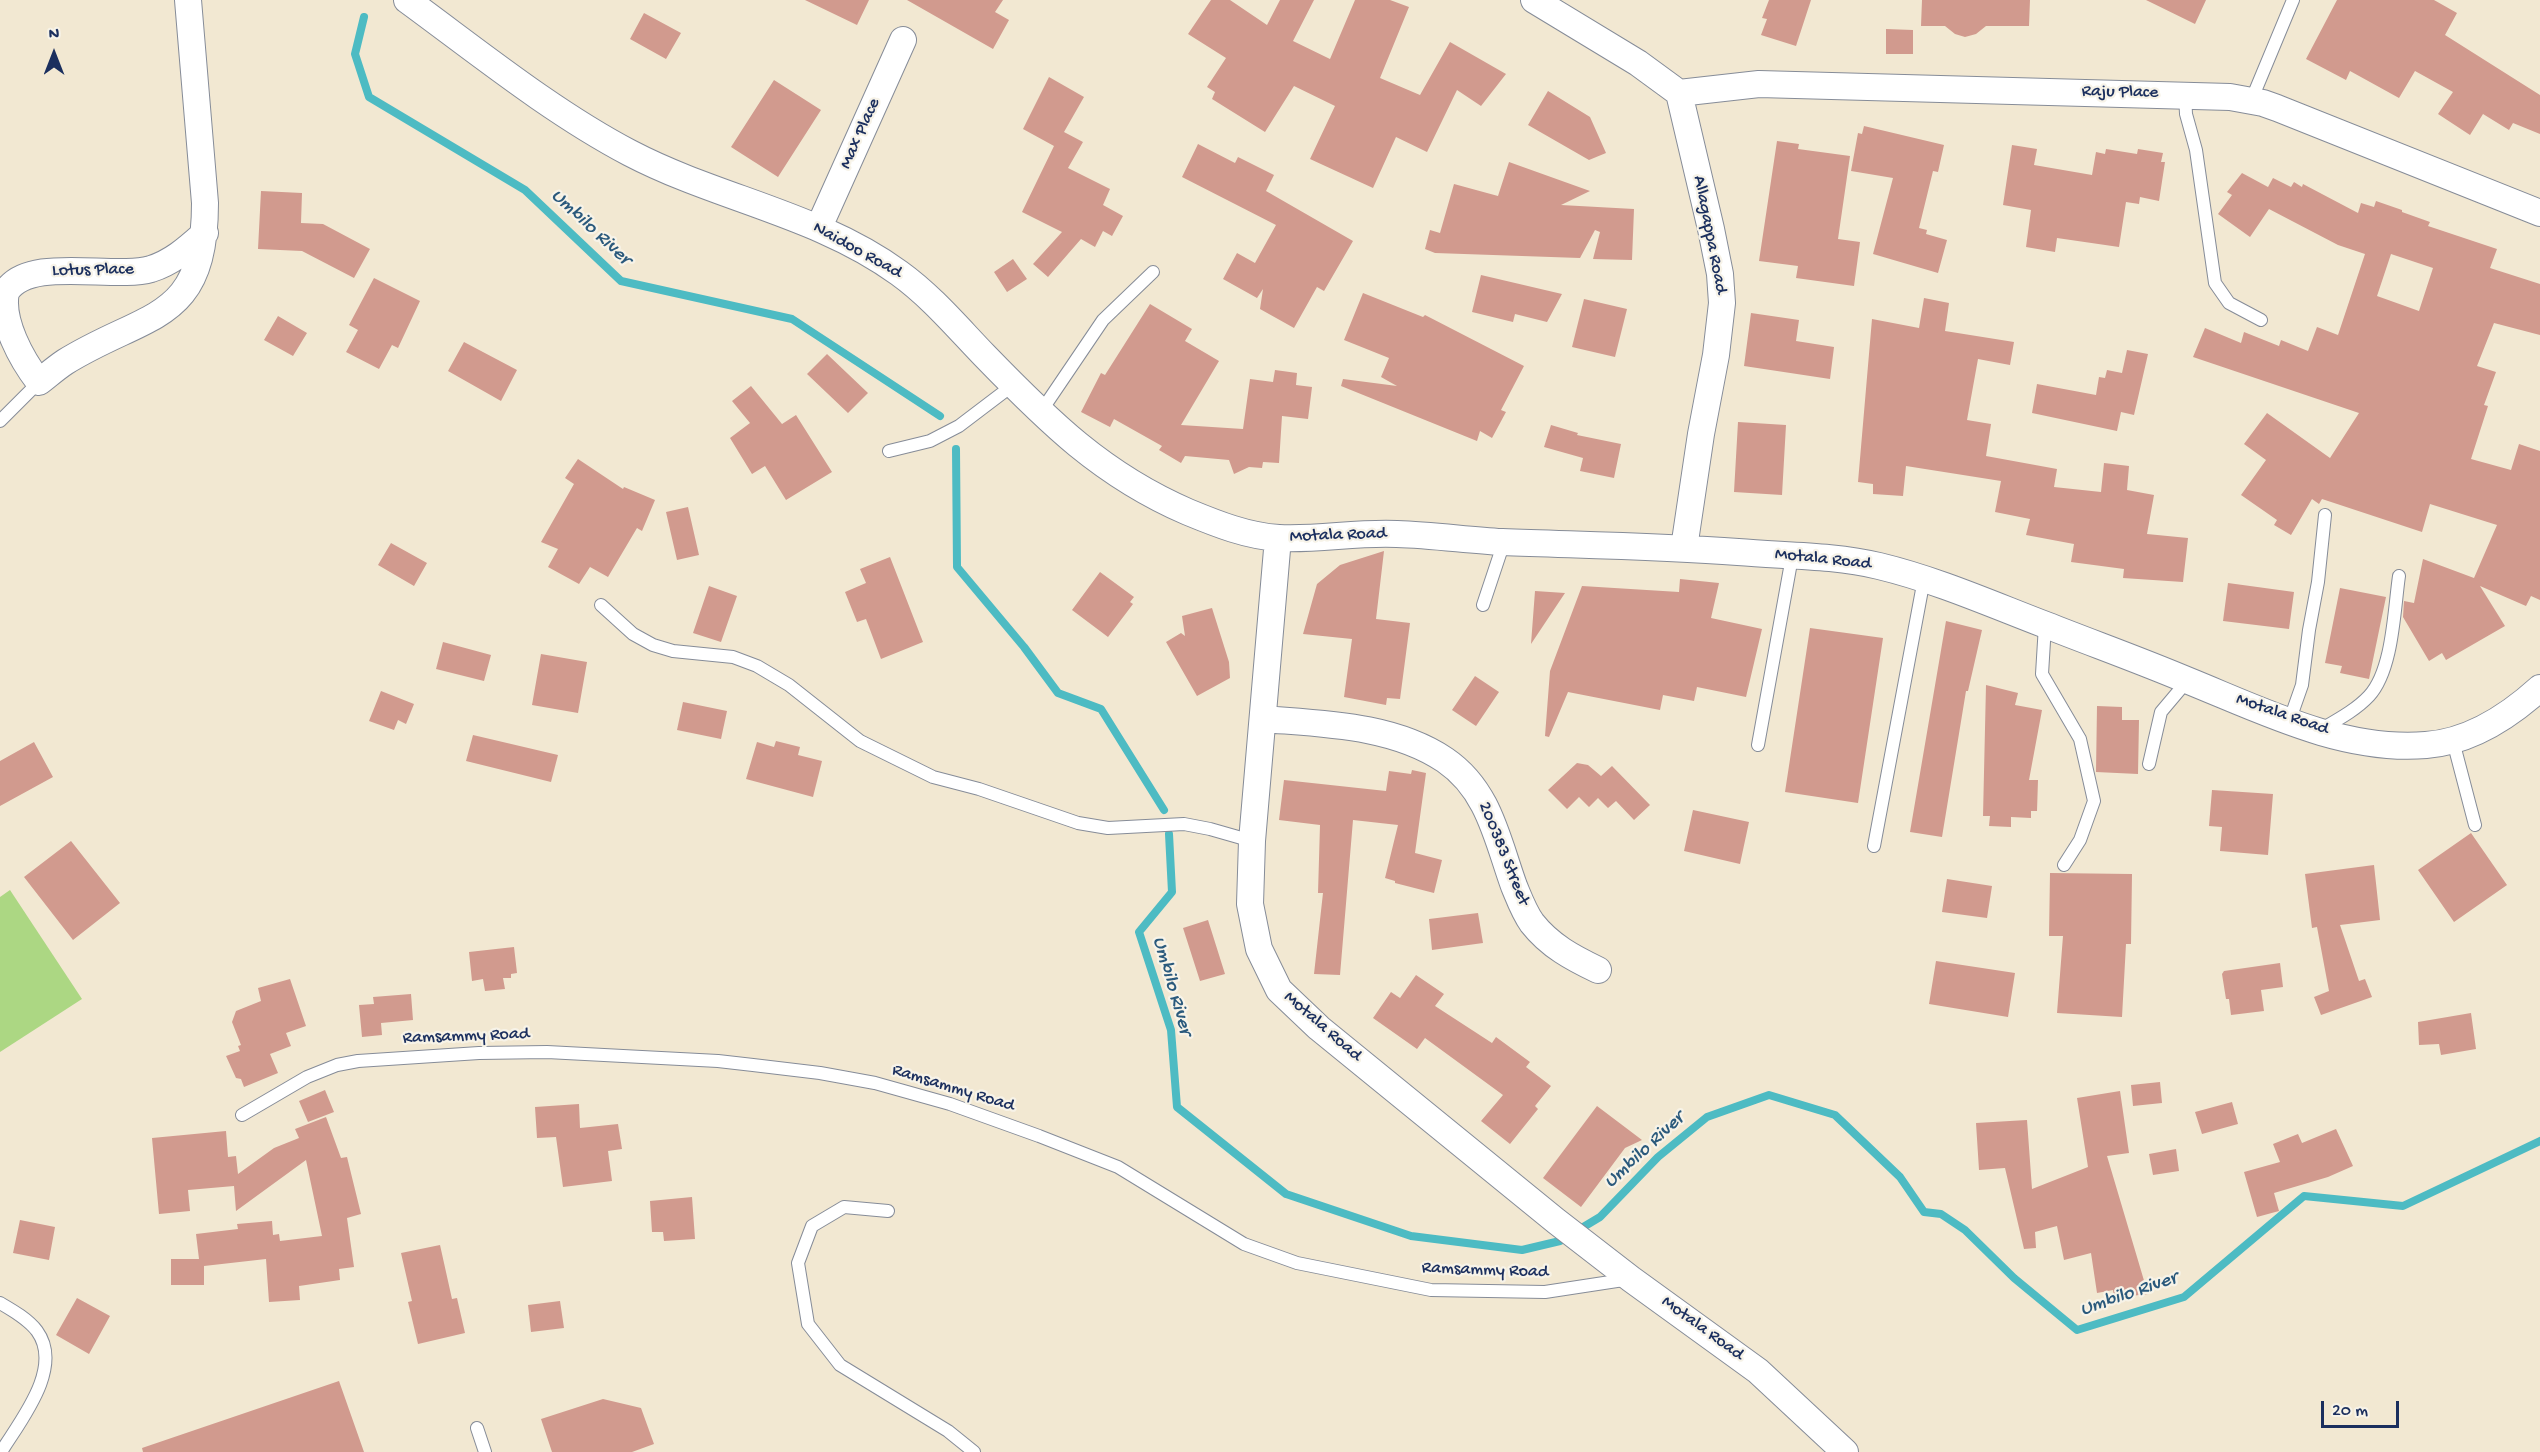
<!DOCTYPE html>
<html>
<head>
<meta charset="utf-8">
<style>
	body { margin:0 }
	#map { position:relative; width:2540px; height:1452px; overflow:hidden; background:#f2e8d2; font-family:"Gochi Hand",sans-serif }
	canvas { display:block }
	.north { position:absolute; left:24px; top:24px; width:60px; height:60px; -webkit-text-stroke:4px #f7f3e8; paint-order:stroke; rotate:0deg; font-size:16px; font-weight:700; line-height:24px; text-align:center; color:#1b2f5e }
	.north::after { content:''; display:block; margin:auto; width:21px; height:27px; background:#1b2f5e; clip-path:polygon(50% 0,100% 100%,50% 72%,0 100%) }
	.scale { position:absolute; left:2321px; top:1401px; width:78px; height:27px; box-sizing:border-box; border:3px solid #1b2f5e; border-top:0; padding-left:8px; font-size:18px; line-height:21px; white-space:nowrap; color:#1b2f5e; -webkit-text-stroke:4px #f7f3e8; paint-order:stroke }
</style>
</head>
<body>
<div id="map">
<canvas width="2540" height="1452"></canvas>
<div class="north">N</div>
<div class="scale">20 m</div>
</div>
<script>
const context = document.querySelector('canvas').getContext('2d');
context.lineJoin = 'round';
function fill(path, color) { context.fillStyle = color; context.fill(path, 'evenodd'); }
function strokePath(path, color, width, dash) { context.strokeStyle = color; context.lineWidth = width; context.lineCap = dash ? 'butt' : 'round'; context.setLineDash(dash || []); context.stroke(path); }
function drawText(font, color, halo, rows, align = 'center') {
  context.font = font + ' "Gochi Hand",sans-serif'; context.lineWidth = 4.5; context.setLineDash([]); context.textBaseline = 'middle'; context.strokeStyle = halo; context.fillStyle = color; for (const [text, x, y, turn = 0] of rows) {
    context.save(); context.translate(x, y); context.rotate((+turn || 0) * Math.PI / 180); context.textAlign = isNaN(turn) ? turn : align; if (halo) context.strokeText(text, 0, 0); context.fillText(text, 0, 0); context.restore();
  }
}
fill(new Path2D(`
	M 10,890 L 82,999 L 0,1052 L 0,897 Z`), '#acd783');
strokePath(new Path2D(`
	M 364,17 L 355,54 L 369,97 L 525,190 L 621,281 L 792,319 L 940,416
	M 956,449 L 957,567 L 1024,647 L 1058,693 L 1101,709 L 1164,810
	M 1169,834 L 1172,892 L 1139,932 L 1171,1030 L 1177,1107 L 1286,1194 L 1411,1236 L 1522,1250 L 1560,1241 L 1600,1217 L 1658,1157 L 1707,1117 L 1769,1095 L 1835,1115 L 1900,1177 L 1924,1212 L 1941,1214 L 1965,1230 L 2014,1278 L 2077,1330 L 2184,1297 L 2304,1196 L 2403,1206 L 2540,1141`), '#4dbbc3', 8);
fill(new Path2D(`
	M 805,0 L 869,0 L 857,25 Z
	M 907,0 L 1003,0 L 995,12 L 1009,20 L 993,49 Z
	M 1211,0 L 1230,0 L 1267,25 L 1280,0 L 1314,0 L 1293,41 L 1330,59 L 1355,0 L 1390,0 L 1409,7 L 1380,78 L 1420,95 L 1450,42 L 1506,74 L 1481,106 L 1457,90 L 1427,152 L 1396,137 L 1373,188 L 1310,159 L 1335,106 L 1294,86 L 1265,132 L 1212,99 L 1215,92 L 1207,87 L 1226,58 L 1188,34 Z
	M 1769,0 L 1811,0 L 1796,46 L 1761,35 L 1767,19 L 1762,18 Z
	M 1922,0 L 2030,0 L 2029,26 L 1986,26 L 1976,34 L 1965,37 L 1955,34 L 1945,26 L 1921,26 Z
	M 2146,0 L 2206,0 L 2195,24 Z
	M 2337,0 L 2434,0 L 2457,13 L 2445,35 L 2540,95 L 2540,134 L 2513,123 L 2509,130 L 2483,114 L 2470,135 L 2438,114 L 2453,92 L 2415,71 L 2399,98 L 2350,71 L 2346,80 L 2306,59 Z
	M 644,13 L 681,33 L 666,59 L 630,39 Z
	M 1886,29 L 1913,30 L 1913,54 L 1886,54 Z
	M 1049,77 L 1084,97 L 1064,132 L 1083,142 L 1068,168 L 1110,189 L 1103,205 L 1123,216 L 1112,236 L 1103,231 L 1095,247 L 1081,239 L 1048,277 L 1033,264 L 1062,232 L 1022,212 L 1054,146 L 1023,129 Z
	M 774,80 L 821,110 L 778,177 L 731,147 Z
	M 1548,91 L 1590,117 L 1606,153 L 1589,160 L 1528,125 Z
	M 1864,126 L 1944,145 L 1938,172 L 1933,171 L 1919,228 L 1927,230 L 1926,234 L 1947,240 L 1938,273 L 1873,254 L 1893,178 L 1851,171 L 1858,133 L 1862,134 Z
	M 1777,141 L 1799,144 L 1798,149 L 1850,156 L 1838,239 L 1860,242 L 1854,286 L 1796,278 L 1798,266 L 1759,261 Z
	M 1198,144 L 1235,163 L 1238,157 L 1274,175 L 1266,191 L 1353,241 L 1324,291 L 1317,287 L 1294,328 L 1260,309 L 1263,289 L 1257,298 L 1223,279 L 1237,253 L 1255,263 L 1276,225 L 1182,177 Z
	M 2012,145 L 2037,149 L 2034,165 L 2092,175 L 2096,152 L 2105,154 L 2106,149 L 2137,154 L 2138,149 L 2163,153 L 2161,162 L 2165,162 L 2159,201 L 2140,197 L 2139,204 L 2126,202 L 2119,247 L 2057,238 L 2055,252 L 2026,247 L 2031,210 L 2003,205 Z
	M 1509,162 L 1590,191 L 1561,205 L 1634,209 L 1632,260 L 1593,259 L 1600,232 L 1595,230 L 1580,258 L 1435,253 L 1425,249 L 1430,230 L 1440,233 L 1454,184 L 1498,196 Z
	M 2242,173 L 2268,187 L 2273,178 L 2291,187 L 2294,182 L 2302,187 L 2303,184 L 2358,213 L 2361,203 L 2374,207 L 2376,201 L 2402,210 L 2402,212 L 2430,222 L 2428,226 L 2497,249 L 2490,268 L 2540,284 L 2540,335 L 2494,323 L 2477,366 L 2496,372 L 2484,405 L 2488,406 L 2471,459 L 2511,470 L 2519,444 L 2540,451 L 2540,600 L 2531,596 L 2526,606 L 2480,586 L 2505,626 L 2446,660 L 2442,653 L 2429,661 L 2403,617 L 2404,601 L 2414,603 L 2423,559 L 2474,578 L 2497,525 L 2430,504 L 2422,532 L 2322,499 L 2319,504 L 2312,499 L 2291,535 L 2274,525 L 2277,520 L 2241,495 L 2266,460 L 2244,444 L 2267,413 L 2330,458 L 2359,413 L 2193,357 L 2205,328 L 2241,343 L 2244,332 L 2279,346 L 2281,340 L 2308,351 L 2317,327 L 2338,335 L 2365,254 L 2338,245 L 2269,209 L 2250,237 L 2218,214 L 2232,195 L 2227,192 ZM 2391,254 L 2433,268 L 2419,311 L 2377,296 Z
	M 261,191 L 302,193 L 301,223 L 323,224 L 370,249 L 354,278 L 302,251 L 258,249 Z
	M 1013,259 L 1027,279 L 1007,292 L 994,272 Z
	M 1481,275 L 1562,294 L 1547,322 L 1515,314 L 1513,322 L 1472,312 Z
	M 374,278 L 420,301 L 398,348 L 392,345 L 379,369 L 346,352 L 358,330 L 349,325 Z
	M 1363,293 L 1423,317 L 1425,315 L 1524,366 L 1501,410 L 1506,412 L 1492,438 L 1480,431 L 1477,441 L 1341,386 L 1343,379 L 1397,386 L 1381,377 L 1389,358 L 1344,340 Z
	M 1924,298 L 1949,303 L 1945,331 L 2014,342 L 2010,365 L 1978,359 L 1967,420 L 1991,424 L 1986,456 L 2057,469 L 2054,487 L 2101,492 L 2104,463 L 2129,466 L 2127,490 L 2154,495 L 2147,534 L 2188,538 L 2183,582 L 2123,578 L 2124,569 L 2071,562 L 2074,544 L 2026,535 L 2030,519 L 1995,512 L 2001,481 L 1906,466 L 1903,496 L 1873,494 L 1873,484 L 1858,482 L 1872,319 L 1919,328 Z
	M 1584,299 L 1627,309 L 1615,357 L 1572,347 Z
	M 1150,304 L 1192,329 L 1185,341 L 1219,361 L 1181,425 L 1243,429 L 1250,379 L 1273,382 L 1275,370 L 1297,373 L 1296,385 L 1312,387 L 1308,419 L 1282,416 L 1279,463 L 1263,462 L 1262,468 L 1249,467 L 1234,474 L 1229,460 L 1185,456 L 1181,463 L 1159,450 L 1162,446 L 1114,419 L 1110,427 L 1081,412 L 1101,373 L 1105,375 Z
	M 1751,313 L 1799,320 L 1796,341 L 1834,347 L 1830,379 L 1744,366 Z
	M 278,316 L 307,333 L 293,356 L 264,340 Z
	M 464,342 L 517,370 L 501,401 L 448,371 Z
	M 2127,350 L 2148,354 L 2134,415 L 2121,412 L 2117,431 L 2032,413 L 2037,384 L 2096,395 L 2099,377 L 2105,378 L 2107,370 L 2122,373 Z
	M 827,354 L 868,393 L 848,413 L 807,374 Z
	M 751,386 L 782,424 L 796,415 L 832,472 L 786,500 L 765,466 L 752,474 L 730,438 L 750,423 L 732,401 Z
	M 1738,422 L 1786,425 L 1782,495 L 1734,492 Z
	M 1551,425 L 1578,433 L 1577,435 L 1621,444 L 1614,478 L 1580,471 L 1583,458 L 1544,447 Z
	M 578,459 L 623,489 L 624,487 L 655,500 L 642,531 L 637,528 L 608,577 L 590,567 L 579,584 L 548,567 L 558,549 L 541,542 L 574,484 L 565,478 Z
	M 688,507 L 699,555 L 677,560 L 666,512 Z
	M 391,543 L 427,563 L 414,586 L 378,565 Z
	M 1384,551 L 1376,619 L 1410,623 L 1400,699 L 1387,698 L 1386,705 L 1344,697 L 1352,639 L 1303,634 L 1317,584 L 1340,565 Z
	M 890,557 L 923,642 L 881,659 L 866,619 L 857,622 L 845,592 L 866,583 L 860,569 Z
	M 1100,572 L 1134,597 L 1130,602 L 1133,604 L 1108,637 L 1072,610 Z
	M 1680,579 L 1719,583 L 1711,618 L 1762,629 L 1746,697 L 1697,687 L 1694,701 L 1663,695 L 1660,710 L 1568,692 L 1549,737 L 1545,736 L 1550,671 L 1582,586 L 1679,592 Z
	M 2228,583 L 2294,592 L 2289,629 L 2223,621 Z
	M 709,586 L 737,596 L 721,642 L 693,633 Z
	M 2340,588 L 2386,597 L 2369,679 L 2340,673 L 2342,666 L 2325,663 Z
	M 1535,591 L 1565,593 L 1531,644 Z
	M 1212,608 L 1229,662 L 1230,678 L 1197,696 L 1166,642 L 1181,633 L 1185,636 L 1182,616 Z
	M 1946,621 L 1982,630 L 1968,691 L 1966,691 L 1942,837 L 1910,832 Z
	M 1810,628 L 1883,638 L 1858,803 L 1785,792 Z
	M 443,642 L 491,655 L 484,681 L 436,669 Z
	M 541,654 L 587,662 L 578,713 L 532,705 Z
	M 1475,676 L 1499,692 L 1476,726 L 1452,710 Z
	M 1986,685 L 2018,693 L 2015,705 L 2042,710 L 2029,780 L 2038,780 L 2037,811 L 2031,811 L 2031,818 L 2011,817 L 2011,827 L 1989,826 L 1990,816 L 1983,816 Z
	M 381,691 L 414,704 L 406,724 L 398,720 L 394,730 L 369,721 Z
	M 683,702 L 727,711 L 721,739 L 677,730 Z
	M 2097,706 L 2122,707 L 2122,720 L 2139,720 L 2138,774 L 2096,772 Z
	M 473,735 L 558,755 L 551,782 L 466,761 Z
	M 776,741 L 800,747 L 798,755 L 822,761 L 813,797 L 746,779 L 757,742 L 774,747 Z
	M 34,742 L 53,777 L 0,806 L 0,761 Z
	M 1577,763 L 1588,765 L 1601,776 L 1612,766 L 1650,805 L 1634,820 L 1616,801 L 1608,808 L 1598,798 L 1589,807 L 1579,797 L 1567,809 L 1548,790 Z
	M 1412,770 L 1426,773 L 1415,853 L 1442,860 L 1434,893 L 1395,883 L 1395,881 L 1385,878 L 1398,825 L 1353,820 L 1340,975 L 1314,974 L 1323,893 L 1318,893 L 1320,825 L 1279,820 L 1284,780 L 1386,791 L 1389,771 L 1411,774 Z
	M 2212,790 L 2273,794 L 2268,855 L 2220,851 L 2222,827 L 2209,826 Z
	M 1693,810 L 1749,822 L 1740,864 L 1684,851 Z
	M 2471,833 L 2507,885 L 2454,922 L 2418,870 Z
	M 71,841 L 120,903 L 73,940 L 24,877 Z
	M 2374,865 L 2380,920 L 2340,925 L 2359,981 L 2365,979 L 2372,997 L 2321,1015 L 2314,997 L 2329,991 L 2317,927 L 2312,928 L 2305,874 Z
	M 2050,873 L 2132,874 L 2131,944 L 2126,944 L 2122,1017 L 2057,1013 L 2063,936 L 2049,936 Z
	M 1947,879 L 1992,886 L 1987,918 L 1942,912 Z
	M 1478,913 L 1483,943 L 1432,950 L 1429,919 Z
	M 1208,920 L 1225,974 L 1200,981 L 1183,928 Z
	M 514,947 L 517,973 L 511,974 L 511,978 L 503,978 L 505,989 L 485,991 L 483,979 L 472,981 L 469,952 Z
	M 1936,961 L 2015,973 L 2008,1017 L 1929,1004 Z
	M 2280,963 L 2283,987 L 2261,990 L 2264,1011 L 2231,1015 L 2229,999 L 2226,999 L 2222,974 L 2224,971 Z
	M 1416,975 L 1444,994 L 1435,1006 L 1492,1043 L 1496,1037 L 1530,1062 L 1526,1067 L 1551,1086 L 1535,1106 L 1538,1109 L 1510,1144 L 1481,1121 L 1503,1095 L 1425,1038 L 1417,1049 L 1373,1018 L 1391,992 L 1400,998 Z
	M 290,979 L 306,1026 L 286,1033 L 291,1046 L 270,1054 L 278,1073 L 244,1087 L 241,1079 L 236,1078 L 226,1056 L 240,1051 L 238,1046 L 241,1045 L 232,1022 L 236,1011 L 261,1001 L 258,988 Z
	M 411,994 L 413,1020 L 381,1023 L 382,1035 L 362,1037 L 359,1005 L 374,1004 L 373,997 Z
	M 2471,1013 L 2476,1049 L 2441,1055 L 2439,1044 L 2419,1045 L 2418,1022 Z
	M 2160,1082 L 2162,1103 L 2133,1106 L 2131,1085 Z
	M 325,1090 L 334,1112 L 308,1122 L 299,1101 Z
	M 2120,1091 L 2129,1153 L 2107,1156 L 2148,1294 L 2114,1298 L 2113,1290 L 2097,1293 L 2091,1253 L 2064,1260 L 2057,1226 L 2035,1232 L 2036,1248 L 2024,1249 L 2005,1168 L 1979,1170 L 1976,1123 L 2027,1120 L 2032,1189 L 2088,1167 L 2077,1098 Z
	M 2232,1102 L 2238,1124 L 2202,1134 L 2195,1112 Z
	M 579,1104 L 580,1128 L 618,1124 L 622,1149 L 608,1151 L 612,1181 L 563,1187 L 556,1137 L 537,1138 L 535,1107 Z
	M 1597,1106 L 1642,1140 L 1625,1148 L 1581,1207 L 1543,1178 Z
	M 326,1117 L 341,1158 L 347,1157 L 361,1214 L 347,1218 L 354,1267 L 339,1269 L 340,1280 L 299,1286 L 300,1300 L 269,1302 L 266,1259 L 204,1266 L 204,1285 L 171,1285 L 171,1259 L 199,1259 L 196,1234 L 238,1229 L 237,1224 L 272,1221 L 273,1235 L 279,1234 L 280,1241 L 322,1236 L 306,1160 L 236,1211 L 234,1186 L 188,1190 L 190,1211 L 159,1214 L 152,1138 L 226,1131 L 228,1157 L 236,1156 L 238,1174 L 274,1148 L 299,1138 L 295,1129 Z
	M 2336,1129 L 2353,1166 L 2328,1177 L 2274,1193 L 2279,1211 L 2257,1217 L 2244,1172 L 2280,1162 L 2273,1144 L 2298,1134 L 2302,1143 Z
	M 2176,1149 L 2179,1171 L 2153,1175 L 2149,1154 Z
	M 692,1197 L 695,1239 L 664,1241 L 663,1232 L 652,1232 L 650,1201 Z
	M 20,1220 L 55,1227 L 49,1260 L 13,1253 Z
	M 440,1245 L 452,1299 L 457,1298 L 465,1333 L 418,1344 L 408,1302 L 412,1301 L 401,1253 Z
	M 77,1298 L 110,1316 L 89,1354 L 56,1335 Z
	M 560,1301 L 564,1328 L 531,1332 L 528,1305 Z
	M 339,1381 L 364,1452 L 143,1452 L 142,1448 Z
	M 603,1399 L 641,1408 L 654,1444 L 632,1452 L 552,1452 L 541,1419 Z`), '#d19a8e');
const service = new Path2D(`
	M 2185,94 L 2186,114 L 2196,150 L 2215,283 L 2229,303 L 2261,320
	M 2251,101 L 2293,0
	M 1040,413 L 1103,320 L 1153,272
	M 0,421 L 39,382
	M 889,451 L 930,441 L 959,426 L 1013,385
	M 601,605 L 633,634 L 653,645 L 673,651 L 733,657 L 757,666 L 789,685 L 860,741 L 933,777 L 979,789 L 1078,823 L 1108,828 L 1184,824 L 1210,829 L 1252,841
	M 1483,605 L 1504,542
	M 2045,625 L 2042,674 L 2080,739 L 2094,801 L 2080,840 L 2064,865
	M 2289,722 L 2302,685 L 2309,630 L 2318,582 L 2325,515
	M 2320,730 C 2337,720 2356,710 2369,696 C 2393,670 2394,610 2399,576
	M 2453,741 L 2475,825
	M 1758,745 L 1792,557
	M 2149,764 L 2161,712 L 2188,680
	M 1874,846 L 1924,579
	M 242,1115 L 307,1077 L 337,1065 L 358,1061 L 479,1053 L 547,1052 L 718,1061 L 753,1065 L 820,1073 L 875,1083 L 950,1104 L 1039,1136 L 1118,1167 L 1244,1244 L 1297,1263 L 1431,1290 L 1545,1292 L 1630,1279
	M 888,1211 L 844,1207 L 812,1226 L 798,1263 L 808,1324 L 840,1365 L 948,1431 L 974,1452
	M 0,1303 C 12,1310 28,1319 37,1331 C 64,1368 20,1421 1,1452
	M 477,1428 L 485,1452`);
const minor = new Path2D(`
	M 188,0 L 205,203 C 205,324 147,311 65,362 C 56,368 48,375 39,382 C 22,360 0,321 6,292 C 28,255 113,280 151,269 C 173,262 188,248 205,233
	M 407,0 C 478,52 552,112 630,153 C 718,199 818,214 899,273 C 931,296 957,327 984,355 C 1048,421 1102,475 1188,512 C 1217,524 1247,536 1279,538 C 1318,540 1357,532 1397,534 C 1432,535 1467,540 1502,542 C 1581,545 1660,546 1738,552 C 1785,556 1834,555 1879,566 C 1937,580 1991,604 2046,625 C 2094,644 2142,661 2189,681 C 2263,711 2344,752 2426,745 C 2470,742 2508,717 2540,688
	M 1534,0 L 1638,63 L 1679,93 L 1711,229 L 1720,274 L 1722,303 L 1716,355 L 1701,434 L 1684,548
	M 1679,93 L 1759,84 L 2230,97 L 2263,103 L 2277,108 L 2540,213
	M 819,227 L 903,40
	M 1278,538 L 1252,841 L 1250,904 L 1259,949 L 1279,990 L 1319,1028 L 1556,1221 L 1631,1279 L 1758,1371 L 1845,1452
	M 1264,719 C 1324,724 1393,725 1445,760 C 1489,790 1497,839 1514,886 C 1519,898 1524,912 1532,923 C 1550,946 1573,958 1598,970`);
strokePath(service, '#868c98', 14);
strokePath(minor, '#868c98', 28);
strokePath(service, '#fff', 12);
strokePath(minor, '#fff', 26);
drawText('18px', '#1b2f5e', '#f7f3e8', [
	["Raju Place",2120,93,1],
	["Max Place",861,134,-66],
	["Allagappa Road",1709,235,79],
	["Naidoo Road",857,251,29],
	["Lotus Place",93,271,-1],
	["Motala Road",1338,536,-2],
	["Motala Road",1823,560,6],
	["Motala Road",2282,715,19],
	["200383 Street",1503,854,68],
	["Motala Road",1322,1027,41],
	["Ramsammy Road",466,1037,-2],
	["Ramsammy Road",953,1089,17],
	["Ramsammy Road",1485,1271,2],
	["Motala Road",1702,1329,36]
]);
drawText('italic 20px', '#2a597c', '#f7f3e8', [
	["Umbilo River",590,228,43],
	["Umbilo River",1171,986,74],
	["Umbilo River",1645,1151,-43],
	["Umbilo River",2129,1295,-19]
]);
</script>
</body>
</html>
